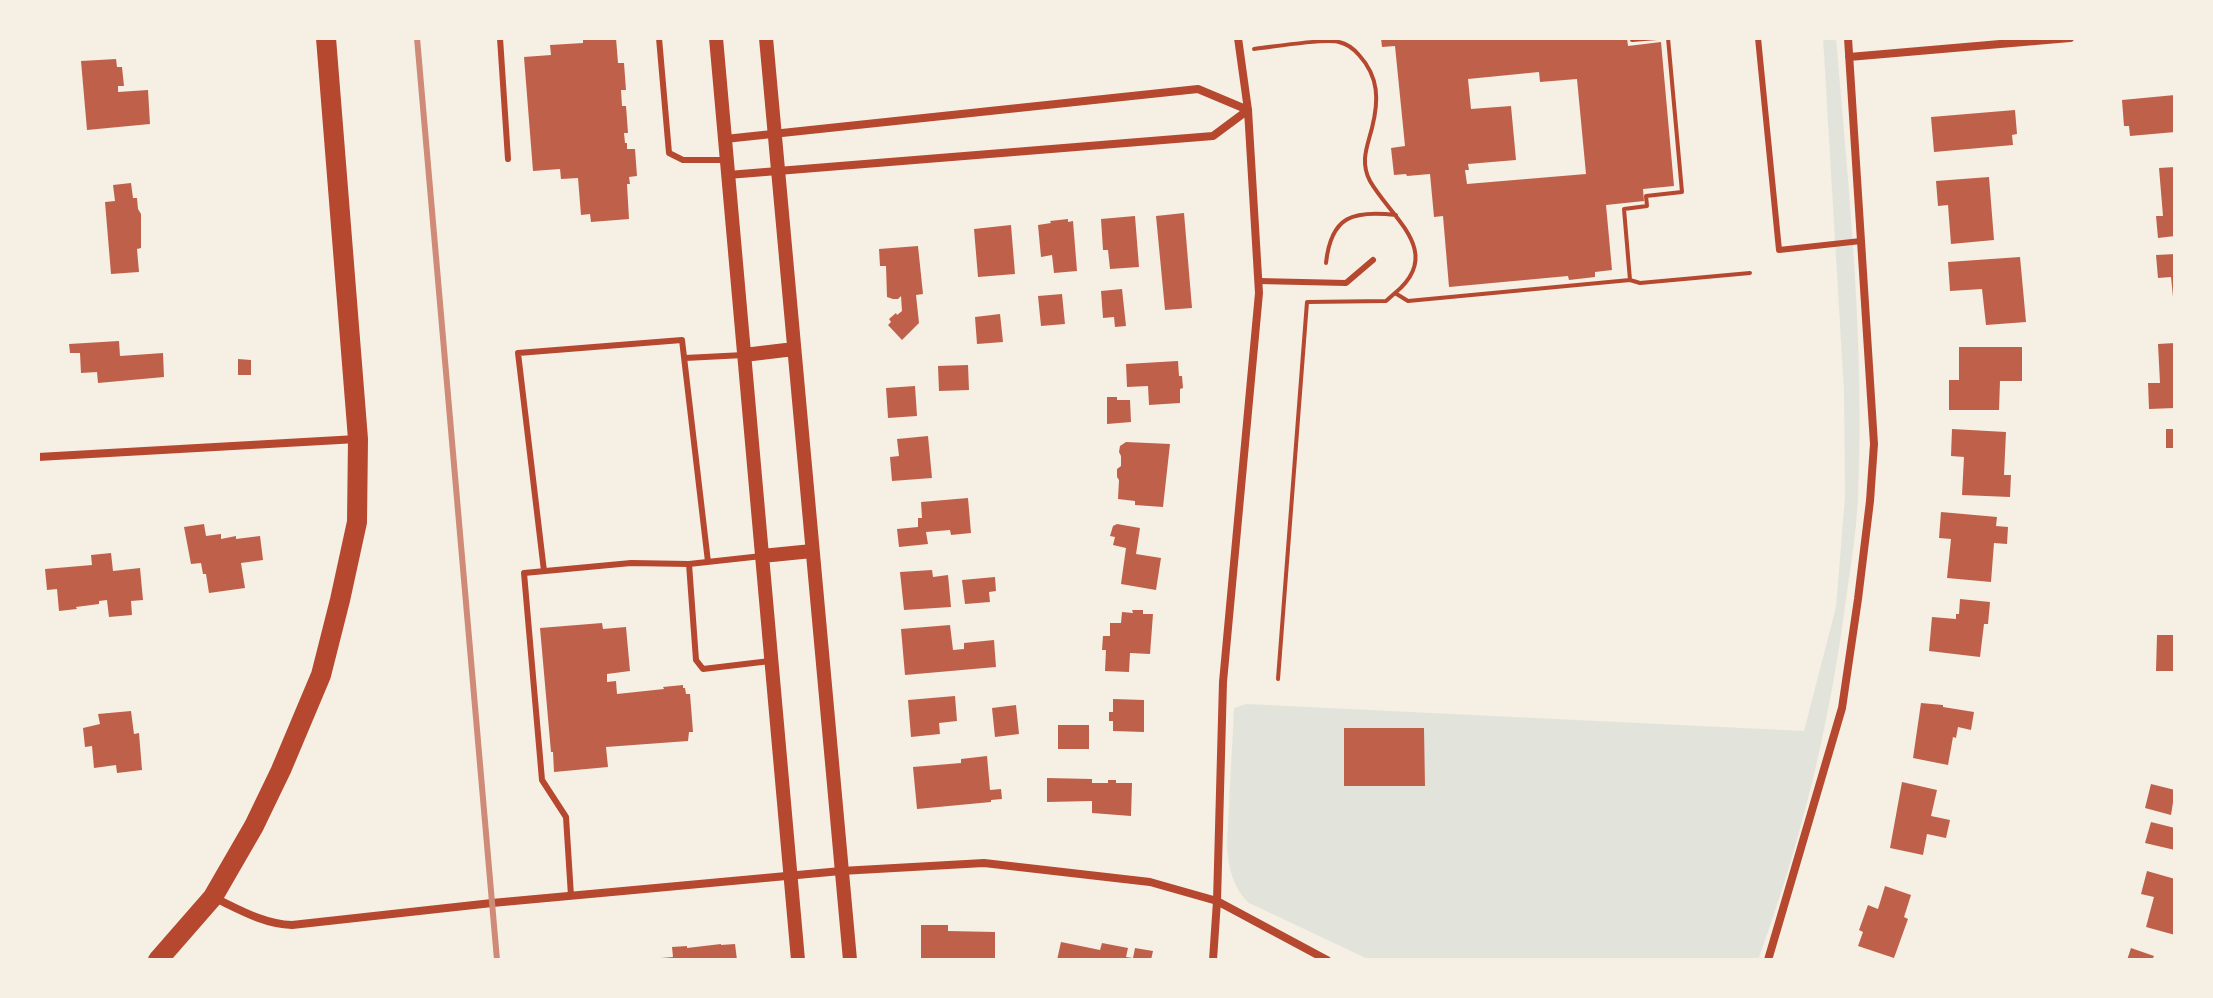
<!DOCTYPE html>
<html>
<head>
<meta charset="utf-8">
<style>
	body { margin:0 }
	#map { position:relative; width:2213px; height:998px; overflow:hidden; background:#f6efe4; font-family:"Alegreya Sans",sans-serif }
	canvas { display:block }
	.frame { position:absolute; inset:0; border:40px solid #f6efe4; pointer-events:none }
</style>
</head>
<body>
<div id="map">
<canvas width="2213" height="998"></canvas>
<div class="frame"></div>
</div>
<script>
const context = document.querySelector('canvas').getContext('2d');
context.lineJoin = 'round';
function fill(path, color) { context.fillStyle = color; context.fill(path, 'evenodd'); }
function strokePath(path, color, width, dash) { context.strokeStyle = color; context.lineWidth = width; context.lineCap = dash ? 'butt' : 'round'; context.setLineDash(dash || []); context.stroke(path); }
fill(new Path2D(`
	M 1823,38 L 1836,38 C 1849,191 1865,345 1858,499 C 1856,535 1850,571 1845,607 C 1829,727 1800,846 1758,960 L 1370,960 L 1249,903 C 1232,887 1228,866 1227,844 L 1234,708 L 1246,704 L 1804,731 L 1836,607 L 1845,497 L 1844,392 Z`), '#e2e4dc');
fill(new Path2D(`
	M 583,38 L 616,38 L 618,63 L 624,63 L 626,90 L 621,90 L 622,106 L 626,106 L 628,133 L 624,133 L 625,143 L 627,143 L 627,149 L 635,149 L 637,176 L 629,177 L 630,184 L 627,184 L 629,219 L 591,222 L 590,214 L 581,215 L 578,178 L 561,179 L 560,169 L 533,171 L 524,57 L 551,55 L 550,45 L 583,43 Z
	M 1381,38 L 1627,38 L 1628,46 L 1661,42 L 1674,186 L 1643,189 L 1644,201 L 1606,205 L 1612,270 L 1595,272 L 1595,277 L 1569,280 L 1568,276 L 1449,287 L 1443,216 L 1434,217 L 1430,174 L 1407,176 L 1406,174 L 1394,175 L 1391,148 L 1405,146 L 1395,46 L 1382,47 ZM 1539,72 L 1540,82 L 1577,79 L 1586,174 L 1467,184 L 1465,170 L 1469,170 L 1468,164 L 1516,160 L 1511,106 L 1471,109 L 1468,79 Z
	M 116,59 L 117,67 L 122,67 L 124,86 L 118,86 L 118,92 L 148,90 L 150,124 L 87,130 L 81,61 Z
	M 2175,95 L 2175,132 L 2130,136 L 2129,126 L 2124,126 L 2122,100 Z
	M 2015,110 L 2017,134 L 2012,135 L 2013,145 L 1934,152 L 1931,117 Z
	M 2175,167 L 2175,236 L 2158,238 L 2156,216 L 2163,216 L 2159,168 Z
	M 1989,177 L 1994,240 L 1951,244 L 1948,205 L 1938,206 L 1936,181 Z
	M 131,183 L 133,198 L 137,198 L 138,209 L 141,214 L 141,248 L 137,249 L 139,272 L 111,274 L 105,202 L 115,201 L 113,185 Z
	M 1184,213 L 1192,308 L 1165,310 L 1156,216 Z
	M 1135,216 L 1139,267 L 1110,269 L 1108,250 L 1103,250 L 1101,219 Z
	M 1068,219 L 1068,222 L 1073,221 L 1077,271 L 1054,273 L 1052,255 L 1041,257 L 1038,225 L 1051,223 L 1050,221 Z
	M 1011,225 L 1015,274 L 978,277 L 974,229 Z
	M 918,246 L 923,294 L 916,295 L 919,323 L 902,340 L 888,325 L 891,322 L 889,319 L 896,313 L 897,315 L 902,311 L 901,296 L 898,299 L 893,299 L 887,297 L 886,266 L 880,266 L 879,249 Z
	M 2175,254 L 2175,297 L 2173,297 L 2171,277 L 2158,278 L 2156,255 Z
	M 2020,257 L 2026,322 L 1986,325 L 1982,289 L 1950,291 L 1948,262 Z
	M 1122,289 L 1126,326 L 1115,327 L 1114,317 L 1103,318 L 1101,291 Z
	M 1062,294 L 1065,324 L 1041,326 L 1038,296 Z
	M 1000,314 L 1003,342 L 977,344 L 975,317 Z
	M 119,341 L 120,356 L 163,353 L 164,377 L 98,383 L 97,372 L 81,373 L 80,353 L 70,353 L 69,344 Z
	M 2175,343 L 2175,408 L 2149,409 L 2148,383 L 2160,383 L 2158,344 Z
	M 1959,347 L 2022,347 L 2022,381 L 2000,381 L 1999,410 L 1949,410 L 1949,380 L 1959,380 Z
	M 238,359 L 251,360 L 251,375 L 238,375 Z
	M 1178,361 L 1179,376 L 1182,376 L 1183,388 L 1180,389 L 1180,403 L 1149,405 L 1148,386 L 1127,387 L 1126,364 Z
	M 968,365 L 969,390 L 939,391 L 938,366 Z
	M 915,386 L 917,416 L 888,418 L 886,388 Z
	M 1107,397 L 1117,397 L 1117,400 L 1130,400 L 1131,422 L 1107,424 Z
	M 1952,429 L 2006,432 L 2004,475 L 2011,475 L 2010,497 L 1962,495 L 1964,457 L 1951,456 Z
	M 2166,429 L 2175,429 L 2175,448 L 2166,448 Z
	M 928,436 L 932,478 L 892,481 L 890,457 L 899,456 L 897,439 Z
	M 1126,442 L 1170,444 L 1163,507 L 1135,505 L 1135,501 L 1118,499 L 1119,480 L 1117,477 L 1117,469 L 1121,466 L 1121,456 L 1119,452 L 1120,446 Z
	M 968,498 L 971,533 L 951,535 L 950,530 L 926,532 L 928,544 L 899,547 L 897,529 L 918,527 L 918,518 L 922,518 L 921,502 Z
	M 1941,512 L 1997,517 L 1996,526 L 2008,527 L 2007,544 L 1994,543 L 1991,582 L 1947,578 L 1951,539 L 1939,538 Z
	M 204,524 L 206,536 L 221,534 L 221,539 L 236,536 L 236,539 L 260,536 L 263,560 L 241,563 L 245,588 L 209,593 L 206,574 L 203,574 L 201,563 L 191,564 L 184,527 Z
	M 1117,524 L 1140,528 L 1136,554 L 1161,558 L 1156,590 L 1121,584 L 1126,548 L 1113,545 L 1115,537 L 1110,536 L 1113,526 Z
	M 111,553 L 113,571 L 140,568 L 143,600 L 131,601 L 132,615 L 109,617 L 107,600 L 99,601 L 99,604 L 76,607 L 77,609 L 59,611 L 57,589 L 47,590 L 45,569 L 92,565 L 91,555 Z
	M 932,570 L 933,577 L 948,575 L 951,607 L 904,610 L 900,572 Z
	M 995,577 L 996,591 L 989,592 L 990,602 L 965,604 L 962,580 Z
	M 1960,599 L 1990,602 L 1988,624 L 1984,624 L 1980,657 L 1929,651 L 1932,617 L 1956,619 L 1956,614 L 1959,614 Z
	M 1132,610 L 1143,610 L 1143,614 L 1153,614 L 1150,654 L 1130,653 L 1129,672 L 1105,671 L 1106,650 L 1102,650 L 1103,636 L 1110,636 L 1110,623 L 1121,623 L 1122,612 L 1133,613 Z
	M 602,623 L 603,629 L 626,627 L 630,671 L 607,674 L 607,682 L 616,681 L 617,694 L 664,689 L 663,687 L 683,685 L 683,688 L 685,688 L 686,694 L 690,694 L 693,732 L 689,732 L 688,741 L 606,747 L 608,767 L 554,772 L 553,752 L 551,752 L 540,628 Z
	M 950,625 L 953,650 L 964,649 L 964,643 L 994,640 L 996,667 L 905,675 L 901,629 Z
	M 2157,635 L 2175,635 L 2175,671 L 2156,671 Z
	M 955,696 L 957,721 L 939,723 L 940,734 L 911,737 L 908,700 Z
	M 1113,699 L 1144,700 L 1144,732 L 1113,731 L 1113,721 L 1109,721 L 1109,712 L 1113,712 Z
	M 1921,703 L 1943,705 L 1943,707 L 1974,712 L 1971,730 L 1958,727 L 1956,738 L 1953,737 L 1948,765 L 1913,758 Z
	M 1016,705 L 1019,734 L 995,737 L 992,708 Z
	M 131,711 L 134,734 L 139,733 L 142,770 L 117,773 L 116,765 L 94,768 L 92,746 L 85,747 L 83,728 L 100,724 L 98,714 Z
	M 1058,725 L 1089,725 L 1089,749 L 1058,749 Z
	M 1344,728 L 1424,728 L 1425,786 L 1344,786 Z
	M 987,756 L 990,790 L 1001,789 L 1002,799 L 991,800 L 991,802 L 917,809 L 913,767 L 961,763 L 961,759 Z
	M 1047,778 L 1092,779 L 1092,783 L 1108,783 L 1108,780 L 1116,780 L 1116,783 L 1132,783 L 1131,816 L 1092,813 L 1092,801 L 1047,802 Z
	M 1902,782 L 1937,790 L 1931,816 L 1950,820 L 1946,838 L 1927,834 L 1923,855 L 1890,848 Z
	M 2151,784 L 2175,790 L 2171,815 L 2145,808 Z
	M 2151,822 L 2175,828 L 2175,850 L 2145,843 Z
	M 2147,871 L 2175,879 L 2175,935 L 2146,927 L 2154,897 L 2141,894 Z
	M 1885,886 L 1911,895 L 1904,917 L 1908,919 L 1894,958 L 1858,946 L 1863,932 L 1859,930 L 1868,905 L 1878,909 Z
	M 921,925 L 948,925 L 948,931 L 995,932 L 995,960 L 921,960 Z
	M 1061,942 L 1100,950 L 1102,943 L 1128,948 L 1126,957 L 1133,958 L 1135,948 L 1153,951 L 1151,960 L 1057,960 Z
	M 721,944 L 721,945 L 735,944 L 737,960 L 661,960 L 661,958 L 673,957 L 672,947 L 687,946 L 687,948 Z
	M 2131,948 L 2154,956 L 2152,960 L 2127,960 Z`), '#bf614a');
strokePath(new Path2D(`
	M 1632,38 L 1632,40 L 1657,38
	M 1668,38 L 1682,192 L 1646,196 L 1647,206 L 1624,209 L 1630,280 L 1640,283 L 1750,273
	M 1254,49 C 1273,47 1324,38 1339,42 C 1348,44 1353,48 1359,55 C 1379,77 1379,100 1372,128 C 1367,147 1360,162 1370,181 C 1391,218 1445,252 1395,293 L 1408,301 L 1630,280
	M 1326,263 C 1331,216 1353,210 1396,215
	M 1278,679 L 1307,302 L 1386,301 L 1395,293`), '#b5482f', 4);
strokePath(new Path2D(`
	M 500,38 L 508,159
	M 659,38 L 669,153 L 683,160 L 727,160
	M 1758,38 L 1779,250 L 1861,241
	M 1258,281 L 1346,283 L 1373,260
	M 685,358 L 744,355
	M 762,556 L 689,564 L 696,660 L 703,669 L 770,661
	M 544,571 L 518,353 L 682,340 L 708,562
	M 571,896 L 566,817 L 542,780 L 524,573 L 631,563 L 689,564`), '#b5482f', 6);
strokePath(new Path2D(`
	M 1849,57 L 2070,38
	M 725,139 L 1198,89 L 1248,110
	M 728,175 L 1213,136 L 1248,110
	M 38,457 L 357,439
	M 215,898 C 240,910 264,924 292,925 L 492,903 L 841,871 L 984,863 L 1150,882 L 1217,901 L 1327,960
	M 1213,960 L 1217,901 L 1223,682 L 1259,293 L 1248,110 L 1238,38
	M 1768,960 L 1842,708 L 1858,599 L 1870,501 L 1874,444 L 1848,38`), '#b5482f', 8);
strokePath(new Path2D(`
	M 716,38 L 798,960
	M 766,38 L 850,960
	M 744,355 L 794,349
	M 762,556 L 812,551`), '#b5482f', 14);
strokePath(new Path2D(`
	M 158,960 L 213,897 L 254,826 L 281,770 L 321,675 L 340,600 L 357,522 L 358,439 L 326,38`), '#b5482f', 20);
strokePath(new Path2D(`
	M 417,38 L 497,960`), '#cf8b77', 6);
</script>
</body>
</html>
